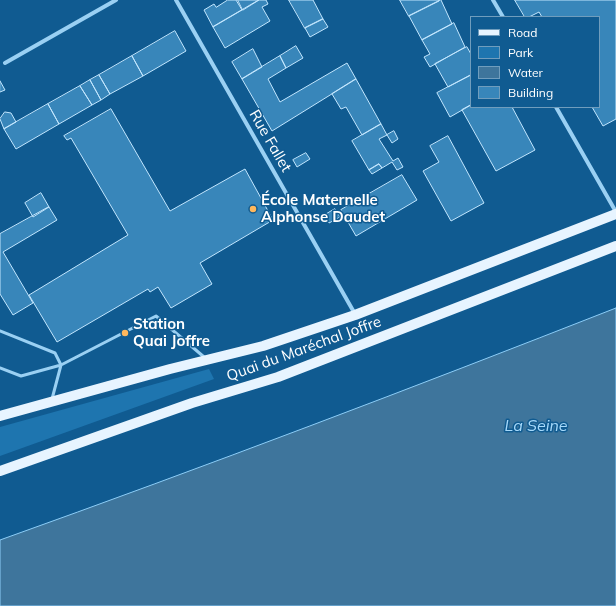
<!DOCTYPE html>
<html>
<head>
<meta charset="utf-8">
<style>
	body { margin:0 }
	#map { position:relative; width:616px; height:606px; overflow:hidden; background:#105b91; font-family:Mulish,sans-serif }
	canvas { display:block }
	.legend { position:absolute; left:470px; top:16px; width:130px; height:92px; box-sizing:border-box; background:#105b91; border:1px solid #709dbd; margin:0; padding:5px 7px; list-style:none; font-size:12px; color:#fff }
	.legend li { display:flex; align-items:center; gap:8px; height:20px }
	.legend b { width:20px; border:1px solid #709dbd }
</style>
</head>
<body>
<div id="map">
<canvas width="616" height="606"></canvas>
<ul class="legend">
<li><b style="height:5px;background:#e7f4ff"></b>Road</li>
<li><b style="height:11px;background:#1e75af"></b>Park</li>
<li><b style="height:11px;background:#3e759c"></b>Water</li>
<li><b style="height:11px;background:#3886ba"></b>Building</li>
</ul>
</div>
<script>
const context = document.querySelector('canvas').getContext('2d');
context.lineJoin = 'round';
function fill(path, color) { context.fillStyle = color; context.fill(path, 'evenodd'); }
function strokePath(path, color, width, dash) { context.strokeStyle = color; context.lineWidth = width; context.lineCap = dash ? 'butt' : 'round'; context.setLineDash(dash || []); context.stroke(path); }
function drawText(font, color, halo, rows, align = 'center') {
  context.font = font + ' Mulish,sans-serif'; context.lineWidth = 3; context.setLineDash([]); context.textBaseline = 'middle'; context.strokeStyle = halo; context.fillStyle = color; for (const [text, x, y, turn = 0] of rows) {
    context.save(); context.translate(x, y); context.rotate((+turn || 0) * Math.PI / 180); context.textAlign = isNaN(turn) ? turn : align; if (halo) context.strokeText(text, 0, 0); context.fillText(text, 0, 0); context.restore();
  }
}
fill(new Path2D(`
	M 209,369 L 214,379 L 0,456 L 0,427 Z`), '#1e75af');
const water = new Path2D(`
	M 616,308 L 616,606 L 0,606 L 0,540 C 207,466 412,388 616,308 Z`);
fill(water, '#3e759c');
strokePath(water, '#8ccdf7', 1);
const building = new Path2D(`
	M 228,0 L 236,0 L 242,10 L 213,27 L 204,10 L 214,4 L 216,7 Z
	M 238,0 L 259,0 L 243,10 Z
	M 259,0 L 266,0 L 268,4 L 262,7 L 270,21 L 225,48 L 213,27 Z
	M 289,0 L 313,0 L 323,19 L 305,28 Z
	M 400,0 L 439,0 L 439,1 L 409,16 Z
	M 441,0 L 452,24 L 422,40 L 409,16 Z
	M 515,0 L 616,0 L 616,119 L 603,126 L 592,107 L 599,107 L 599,17 L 542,17 L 539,12 L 529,17 L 525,17 Z
	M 323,19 L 328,27 L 310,37 L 305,28 Z
	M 454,23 L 465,47 L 430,67 L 424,57 L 430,54 L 422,40 Z
	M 175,31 L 186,51 L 143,76 L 132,56 Z
	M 296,46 L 303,58 L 286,68 L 280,56 Z
	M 467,47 L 471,54 L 471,75 L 448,87 L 435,64 Z
	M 253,49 L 262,67 L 242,79 L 232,62 Z
	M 132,56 L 143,76 L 110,94 L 99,75 Z
	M 280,56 L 286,68 L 268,79 L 280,102 L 347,63 L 356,79 L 272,131 L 242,79 Z
	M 99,75 L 110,94 L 101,100 L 90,80 Z
	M 471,75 L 471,105 L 450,117 L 437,93 Z
	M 356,79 L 381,124 L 362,135 L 346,107 L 341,109 L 332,94 Z
	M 90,80 L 101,100 L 92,105 L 80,86 Z
	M 0,81 L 5,90 L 0,92 Z
	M 80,86 L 92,105 L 59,124 L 48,104 Z
	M 48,104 L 59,124 L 16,149 L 4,129 Z
	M 471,105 L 471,107 L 512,107 L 535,150 L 496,171 L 462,110 Z
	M 111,109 L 170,211 L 245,169 L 273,220 L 200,263 L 212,284 L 171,308 L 158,287 L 150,292 L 148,289 L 57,342 L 29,295 L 128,235 L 71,138 L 67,140 L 64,136 Z
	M 5,112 L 11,113 L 16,122 L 4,129 L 0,119 Z
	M 381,124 L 387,135 L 379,139 L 393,161 L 398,158 L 403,167 L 397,170 L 392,162 L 382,168 L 379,164 L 369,170 L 352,141 Z
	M 394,131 L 398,139 L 392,143 L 387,135 Z
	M 448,136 L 484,203 L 451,221 L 423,171 L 439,162 L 430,146 Z
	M 306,153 L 310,159 L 297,167 L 293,160 Z
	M 379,164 L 382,168 L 372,174 L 369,170 Z
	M 402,175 L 417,200 L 356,236 L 341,210 Z
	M 41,193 L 49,207 L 33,217 L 25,203 Z
	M 49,207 L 57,220 L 3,252 L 33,303 L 13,315 L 0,294 L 0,234 Z
	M 335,209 L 340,217 L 329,223 L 325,215 Z`);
fill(building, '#3886ba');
strokePath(building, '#c2e6fe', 1);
strokePath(new Path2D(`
	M 0,331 L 55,353 L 61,365 L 21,376 L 0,368
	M 52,399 L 61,365 L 156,316 L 204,357`), '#9ad0f3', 3);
strokePath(new Path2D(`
	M 176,0 L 355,314
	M 493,0 L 503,17
	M 5,63 L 116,0
	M 556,107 L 616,212`), '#9ad0f3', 4);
strokePath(new Path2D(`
	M 0,416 L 170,369 L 263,346 L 355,315 L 616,214
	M 0,471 L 192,403 L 278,377 L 616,246`), '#e7f4ff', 10);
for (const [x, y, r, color] of [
	[253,209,4,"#ffb85d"],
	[125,333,4,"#ffb85d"]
]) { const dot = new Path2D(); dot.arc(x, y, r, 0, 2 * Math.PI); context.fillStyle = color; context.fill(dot); strokePath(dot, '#105b91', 1.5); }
drawText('15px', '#fff', '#105b91', [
	["Rue Fallet",270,141,60],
	["Quai du Maréchal Joffre",304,349,-20]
]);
drawText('bold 15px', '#fff', '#105b91', [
	["École Maternelle",261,200],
	["Alphonse Daudet",261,217],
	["Station",133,324],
	["Quai Joffre",133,341]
], 'left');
drawText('italic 16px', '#a6d9fa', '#105b91', [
	["La Seine",536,426]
]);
</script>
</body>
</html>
